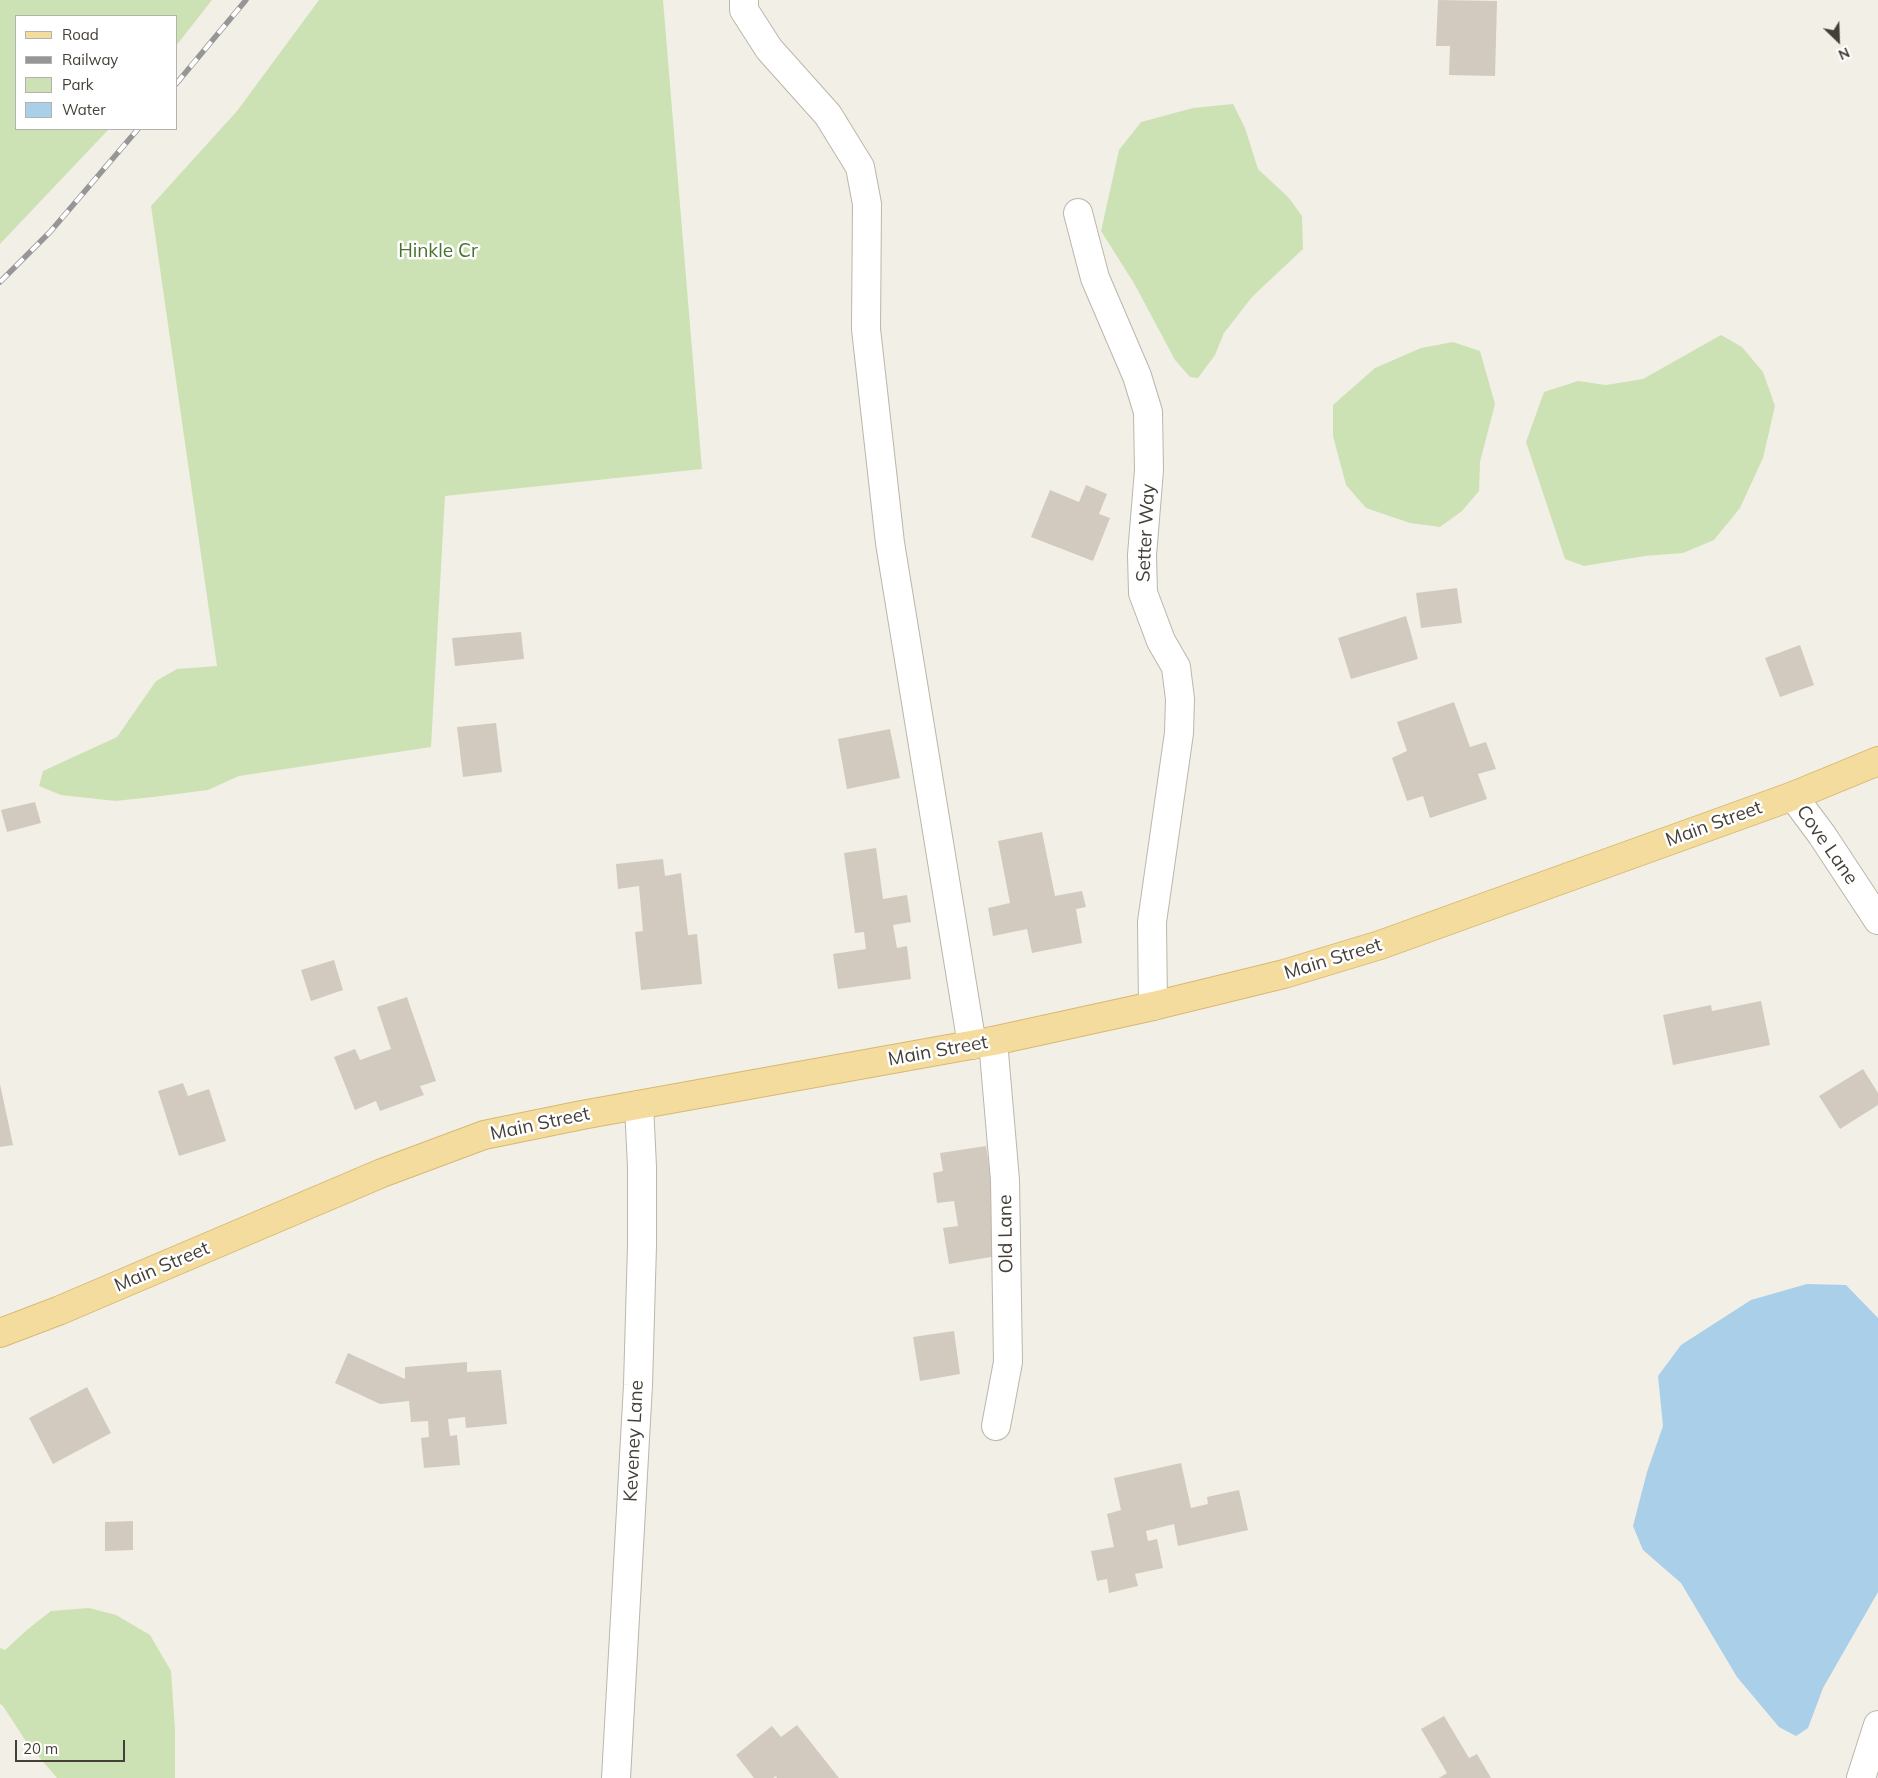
<!DOCTYPE html>
<html>
<head>
<meta charset="utf-8">
<style>
	body { margin:0 }
	#map { position:relative; width:1878px; height:1778px; overflow:hidden; background:#f2efe7; font-family:Mulish,sans-serif }
	canvas { display:block }
	.legend { position:absolute; left:15px; top:15px; width:162px; height:115px; box-sizing:border-box; background:#fff; border:1px solid #b4b2af; margin:0; padding:6px 9px; list-style:none; font-size:15px; color:#443f37 }
	.legend li { display:flex; align-items:center; gap:10px; height:25px }
	.legend b { width:25px; border:1px solid #b4b2af }
	.north { position:absolute; left:1813px; top:15px; width:50px; height:50px; -webkit-text-stroke:4px #fff; paint-order:stroke; rotate:156deg; font-size:14px; font-weight:700; line-height:20px; text-align:center; color:#443f37 }
	.north::after { content:''; display:block; margin:auto; width:18px; height:22px; background:#443f37; clip-path:polygon(50% 0,100% 100%,50% 72%,0 100%) }
	.scale { position:absolute; left:15px; top:1740px; width:110px; height:22px; box-sizing:border-box; border:2px solid #443f37; border-top:0; padding-left:6px; font-size:15px; line-height:18px; white-space:nowrap; color:#443f37; -webkit-text-stroke:4px #fff; paint-order:stroke }
</style>
</head>
<body>
<div id="map">
<canvas width="1878" height="1778"></canvas>
<ul class="legend">
<li><b style="height:6px;background:#f4dc9e"></b>Road</li>
<li><b style="height:6px;background:#969696"></b>Railway</li>
<li><b style="height:14px;background:#cde2b4"></b>Park</li>
<li><b style="height:14px;background:#a9cfe9"></b>Water</li>
</ul>
<div class="north">N</div>
<div class="scale">20 m</div>
</div>
<script>
const context = document.querySelector('canvas').getContext('2d');
context.lineJoin = 'round';
function fill(path, color) { context.fillStyle = color; context.fill(path, 'evenodd'); }
function strokePath(path, color, width, dash) { context.strokeStyle = color; context.lineWidth = width; context.lineCap = dash ? 'butt' : 'round'; context.setLineDash(dash || []); context.stroke(path); }
function drawText(font, color, halo, rows, align = 'center') {
  context.font = font + ' Mulish,sans-serif'; context.lineWidth = 5; context.setLineDash([]); context.textBaseline = 'middle'; context.strokeStyle = halo; context.fillStyle = color; for (const [text, x, y, turn = 0] of rows) {
    context.save(); context.translate(x, y); context.rotate((+turn || 0) * Math.PI / 180); context.textAlign = isNaN(turn) ? turn : align; if (halo) context.strokeText(text, 0, 0); context.fillText(text, 0, 0); context.restore();
  }
}
fill(new Path2D(`
	M 0,0 L 212,0 L 176,46 L 176,16 L 16,16 L 16,129 L 109,129 L 0,244 Z
	M 319,0 L 663,0 L 702,469 L 445,496 L 431,747 L 239,776 L 208,790 L 153,797 L 115,801 L 61,795 L 39,786 L 43,771 L 117,737 L 156,681 L 177,669 L 217,666 L 151,206 L 237,111 Z
	M 1233,104 L 1245,128 L 1258,169 L 1289,198 L 1302,216 L 1303,249 L 1252,297 L 1224,333 L 1215,355 L 1198,378 L 1190,377 L 1175,360 L 1135,285 L 1101,231 L 1119,150 L 1141,122 L 1193,108 Z
	M 1721,335 L 1742,347 L 1763,372 L 1775,406 L 1763,458 L 1740,508 L 1714,540 L 1683,553 L 1645,556 L 1584,566 L 1565,559 L 1526,442 L 1544,392 L 1578,381 L 1606,385 L 1643,379 Z
	M 1453,342 L 1480,351 L 1495,404 L 1480,462 L 1479,491 L 1462,511 L 1440,527 L 1410,523 L 1366,508 L 1346,485 L 1333,436 L 1333,405 L 1375,368 L 1421,348 Z
	M 89,1608 L 116,1615 L 150,1635 L 171,1671 L 175,1729 L 175,1778 L 57,1778 L 27,1743 L 3,1706 L 0,1704 L 0,1648 L 5,1650 L 28,1629 L 51,1611 Z`), '#cde2b4');
fill(new Path2D(`
	M 1807,1284 L 1846,1285 L 1878,1318 L 1878,1592 L 1823,1688 L 1808,1728 L 1796,1736 L 1779,1727 L 1737,1677 L 1681,1583 L 1643,1550 L 1633,1526 L 1647,1472 L 1663,1426 L 1658,1376 L 1681,1345 L 1751,1300 Z`), '#a9cfe9');
fill(new Path2D(`
	M 1438,0 L 1497,1 L 1495,76 L 1449,75 L 1450,46 L 1436,46 Z
	M 1086,485 L 1107,494 L 1099,514 L 1110,518 L 1093,561 L 1031,537 L 1050,490 L 1079,502 Z
	M 1457,588 L 1462,623 L 1421,628 L 1416,593 Z
	M 1406,616 L 1418,659 L 1351,679 L 1338,638 Z
	M 521,632 L 524,659 L 455,666 L 452,638 Z
	M 1800,645 L 1814,685 L 1780,697 L 1765,658 Z
	M 1454,702 L 1470,747 L 1486,742 L 1496,769 L 1478,774 L 1487,799 L 1430,818 L 1423,796 L 1407,801 L 1392,758 L 1407,751 L 1397,722 Z
	M 496,723 L 502,772 L 463,777 L 457,727 Z
	M 890,729 L 900,778 L 847,789 L 838,739 Z
	M 35,802 L 41,823 L 7,832 L 1,810 Z
	M 1042,832 L 1055,896 L 1082,891 L 1086,907 L 1076,909 L 1082,943 L 1032,953 L 1027,929 L 993,936 L 988,908 L 1010,903 L 998,841 Z
	M 876,848 L 883,899 L 907,895 L 911,922 L 893,925 L 897,948 L 907,946 L 911,979 L 838,989 L 833,954 L 866,949 L 864,932 L 855,933 L 844,853 Z
	M 663,859 L 665,876 L 681,873 L 688,935 L 697,934 L 702,984 L 641,990 L 635,932 L 643,931 L 639,886 L 618,889 L 616,864 Z
	M 334,960 L 343,990 L 311,1001 L 301,970 Z
	M 407,997 L 436,1081 L 420,1086 L 424,1095 L 380,1111 L 376,1101 L 355,1110 L 334,1057 L 355,1049 L 360,1060 L 391,1049 L 377,1007 Z
	M 1761,1001 L 1770,1045 L 1673,1065 L 1663,1015 L 1711,1005 L 1712,1011 Z
	M 1863,1069 L 1878,1093 L 1878,1105 L 1840,1129 L 1819,1096 Z
	M 183,1083 L 188,1096 L 209,1089 L 226,1141 L 179,1156 L 158,1091 Z
	M 0,1084 L 13,1145 L 0,1147 Z
	M 986,1146 L 1003,1255 L 949,1264 L 943,1228 L 958,1226 L 954,1201 L 937,1203 L 933,1173 L 943,1171 L 940,1153 Z
	M 954,1331 L 960,1374 L 920,1381 L 913,1337 Z
	M 348,1353 L 405,1379 L 405,1367 L 467,1362 L 467,1372 L 501,1370 L 507,1424 L 466,1428 L 465,1417 L 448,1419 L 450,1436 L 457,1435 L 460,1465 L 424,1468 L 421,1438 L 429,1437 L 428,1421 L 411,1422 L 409,1401 L 380,1404 L 335,1383 Z
	M 87,1387 L 111,1433 L 53,1464 L 29,1418 Z
	M 1181,1463 L 1191,1508 L 1208,1504 L 1207,1497 L 1239,1490 L 1248,1530 L 1178,1546 L 1174,1524 L 1146,1531 L 1148,1541 L 1157,1539 L 1163,1568 L 1135,1574 L 1138,1586 L 1109,1593 L 1107,1579 L 1097,1581 L 1091,1551 L 1114,1547 L 1107,1514 L 1121,1510 L 1114,1478 Z
	M 133,1521 L 133,1550 L 105,1551 L 105,1522 Z
	M 1444,1716 L 1469,1758 L 1477,1754 L 1491,1778 L 1439,1778 L 1447,1773 L 1421,1729 Z
	M 797,1725 L 839,1778 L 777,1778 L 776,1776 L 773,1778 L 754,1778 L 736,1755 L 772,1726 L 781,1737 Z`), '#d2cabe');
const minor = new Path2D(`
	M 744,0 L 744,10 L 769,49 L 828,115 L 860,167 L 867,204 L 866,329 L 890,543 L 972,1045
	M 1078,213 L 1095,278 L 1137,376 L 1148,412 L 1149,470 L 1142,555 L 1143,593 L 1161,641 L 1176,667 L 1180,699 L 1179,733 L 1152,922 L 1153,1006
	M 1793,796 L 1822,835 L 1878,920
	M 993,1041 L 1005,1180 L 1008,1362 L 996,1426
	M 616,1778 L 638,1385 L 642,1245 L 642,1167 L 639,1105
	M 1861,1778 L 1878,1725`);
const major = new Path2D(`
	M 0,1333 L 58,1311 L 382,1173 L 484,1135 L 582,1115 L 993,1041 L 1153,1006 L 1284,974 L 1380,945 L 1793,796 L 1878,761`);
strokePath(minor, '#bcb6ab', 30);
strokePath(major, '#d8b96f', 30);
strokePath(minor, '#fff', 28);
strokePath(major, '#f4dc9e', 28);
const rail = new Path2D(`
	M 176,84 L 246,0
	M 0,282 L 50,232 L 138,129`);
strokePath(rail, '#969696', 5.5);
strokePath(rail, '#fff', 4, [11]);
drawText('19px', '#487030', '#fff', [
	["Hinkle Cr",438,251]
]);
drawText('19px', '#443f37', '#fff', [
	["Setter Way",1146,533,-87],
	["Main Street",1714,824,-20],
	["Cove Lane",1827,845,55],
	["Main Street",1333,959,-17],
	["Main Street",938,1051,-10],
	["Main Street",540,1124,-12],
	["Old Lane",1006,1234,-91],
	["Main Street",162,1267,-23],
	["Keveney Lane",634,1441,-87]
]);
</script>
</body>
</html>
